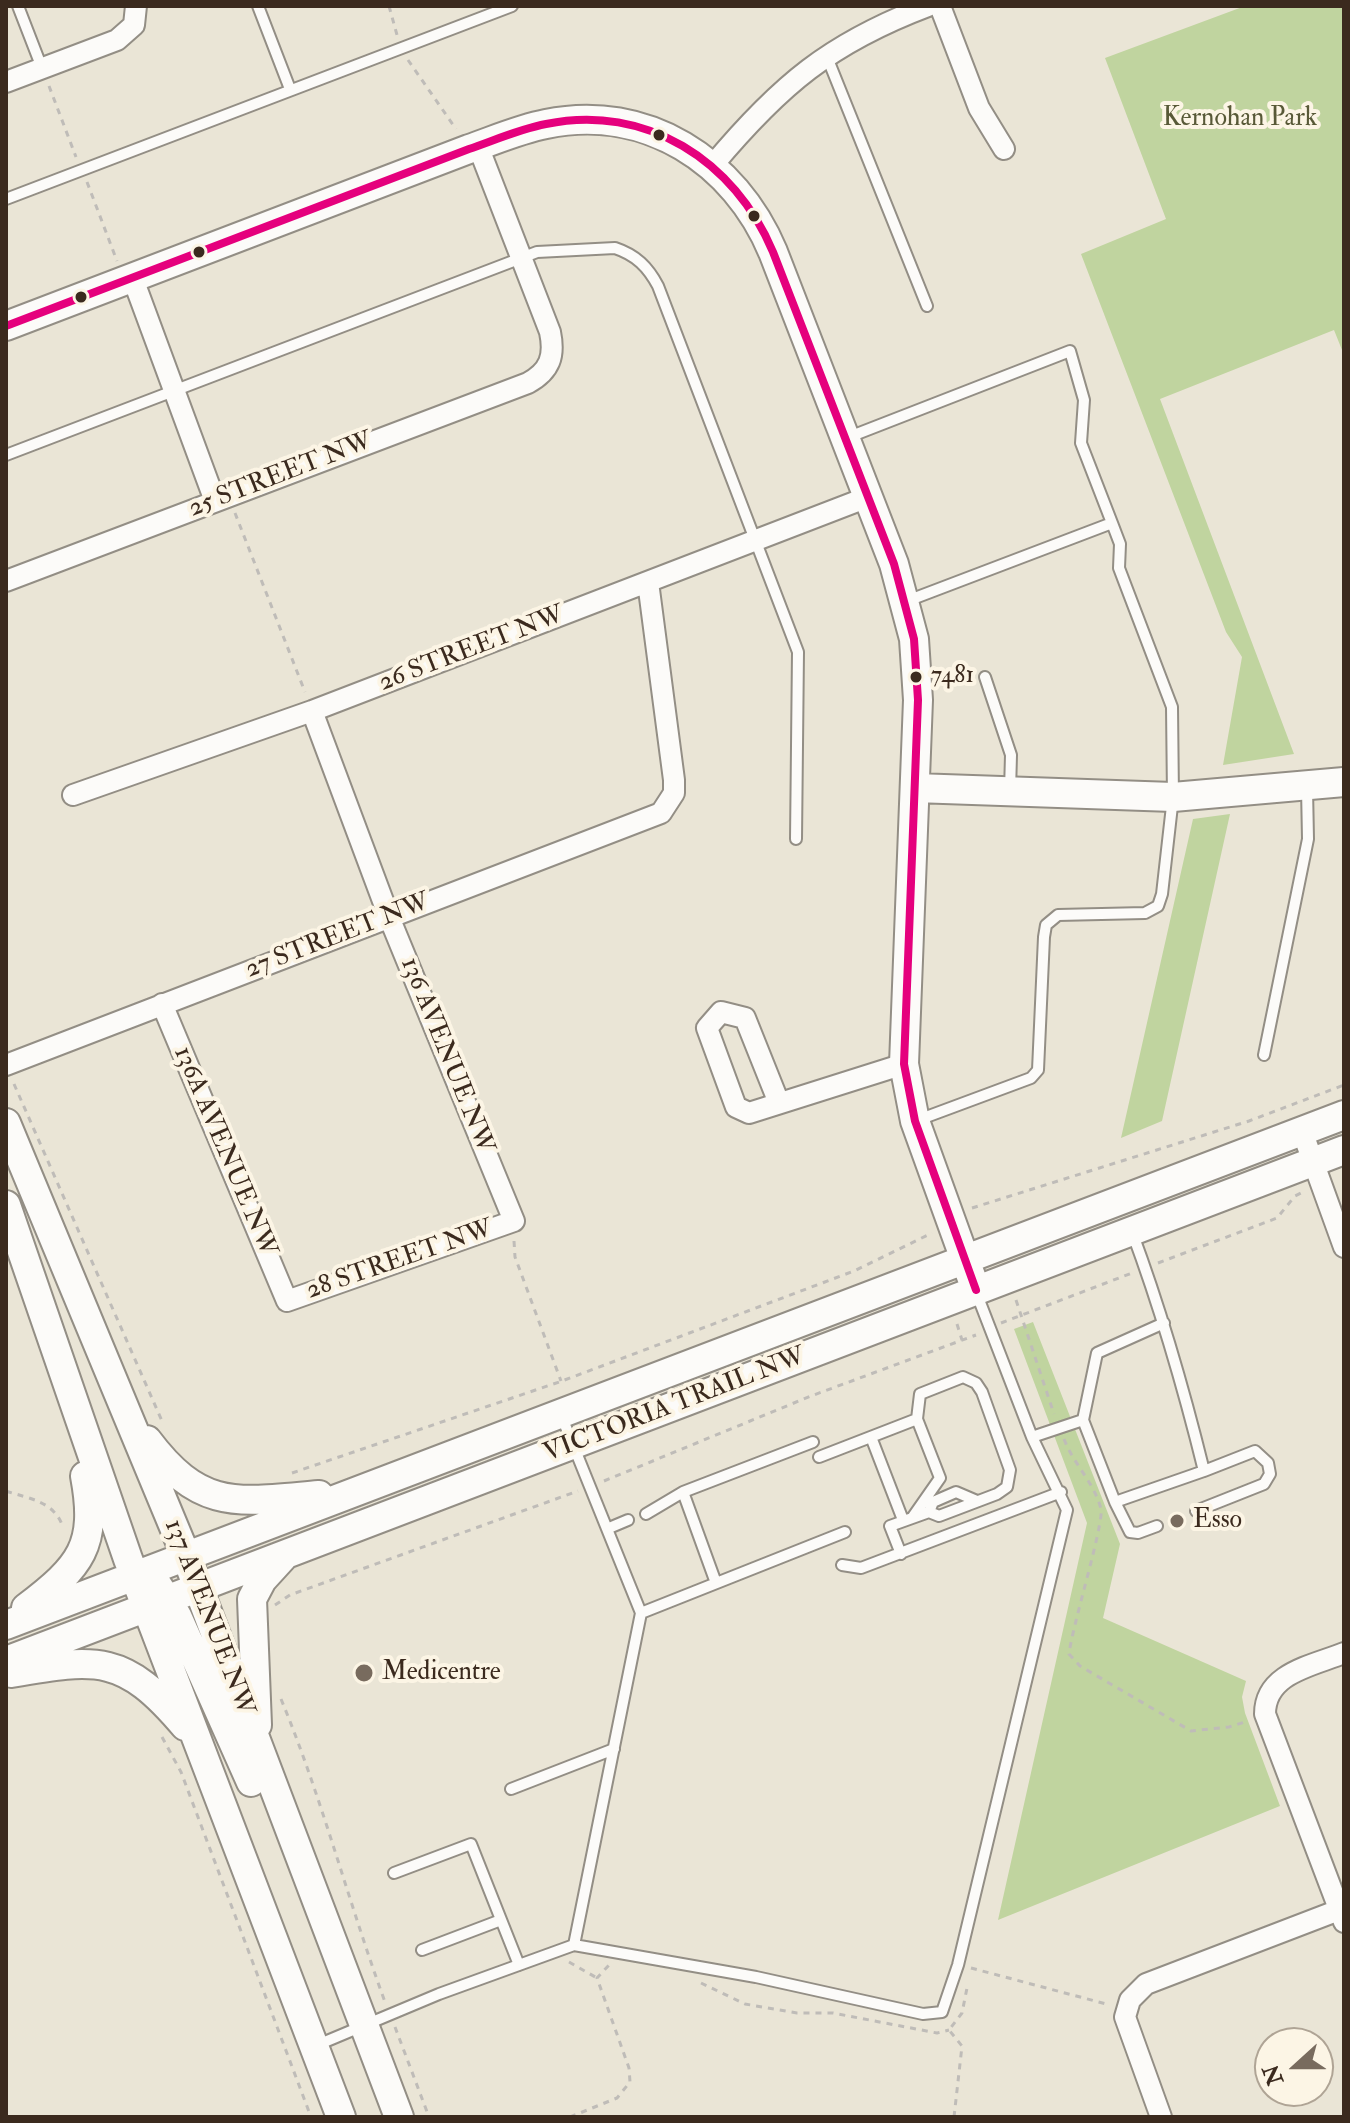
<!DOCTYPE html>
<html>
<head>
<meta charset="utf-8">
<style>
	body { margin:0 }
	#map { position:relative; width:1350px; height:2123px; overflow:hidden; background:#eae5d6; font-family:"IM FELL Double Pica",serif }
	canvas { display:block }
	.frame { position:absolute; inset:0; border:8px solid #3b2a1e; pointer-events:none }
	.north { position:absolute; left:1254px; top:2027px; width:80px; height:80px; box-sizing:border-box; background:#fcf5e5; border:2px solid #afa495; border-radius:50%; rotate:249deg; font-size:22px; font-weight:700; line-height:32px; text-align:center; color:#3b2a1e }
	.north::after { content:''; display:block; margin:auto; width:28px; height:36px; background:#786b5e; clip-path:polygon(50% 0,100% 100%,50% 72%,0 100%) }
</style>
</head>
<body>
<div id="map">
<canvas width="1350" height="2123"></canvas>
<div class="frame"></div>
<div class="north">N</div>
</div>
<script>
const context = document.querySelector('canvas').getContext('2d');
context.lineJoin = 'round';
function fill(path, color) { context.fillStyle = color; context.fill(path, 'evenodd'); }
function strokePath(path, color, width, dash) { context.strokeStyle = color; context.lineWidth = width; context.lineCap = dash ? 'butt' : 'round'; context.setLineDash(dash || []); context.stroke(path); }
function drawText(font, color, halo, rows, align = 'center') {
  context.font = font + ' "IM FELL Double Pica",serif'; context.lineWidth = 8; context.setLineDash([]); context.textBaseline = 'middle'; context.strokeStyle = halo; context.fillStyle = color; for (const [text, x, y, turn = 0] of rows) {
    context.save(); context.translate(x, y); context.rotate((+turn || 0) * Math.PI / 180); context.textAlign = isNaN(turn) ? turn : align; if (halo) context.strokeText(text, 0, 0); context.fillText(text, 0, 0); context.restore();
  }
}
fill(new Path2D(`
	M 1245,6 L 1344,6 L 1344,355 L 1334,330 L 1160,399 L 1294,754 L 1223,765 L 1242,657 L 1226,632 L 1081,254 L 1166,219 L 1105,58 Z
	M 1230,814 L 1162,1121 L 1121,1138 L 1193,819 Z
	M 1033,1322 L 1120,1544 L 1103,1618 L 1246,1681 L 1242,1697 L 1245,1713 L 1280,1806 L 998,1920 L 1087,1523 L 1014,1329 Z`), '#c0d49f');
const lane = new Path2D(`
	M 18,6 L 42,68
	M 258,6 L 290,89
	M 827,57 L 927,306
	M 6,199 L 512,6
	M 849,437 L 1070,351 L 1084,400 L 1081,443 L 1112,523 L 907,601
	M 6,455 L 537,252 L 615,248 C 636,255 648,267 658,286 L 798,652 L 796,839
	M 985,677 L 1011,755 L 1010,791
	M 1264,1055 L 1308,839 L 1307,788
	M 918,1120 L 1031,1078 L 1038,1070 L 1044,937 L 1046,925 L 1058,915 L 1145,913 L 1158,906 L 1162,894 L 1173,797 L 1172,707 L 1119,568 L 1120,544 L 1112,523
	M 1132,1232 C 1161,1310 1184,1390 1204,1471 L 1115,1502 L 1083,1420 L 1097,1353 L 1164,1323
	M 561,1415 L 641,1613 L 574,1945
	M 871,1437 L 903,1520
	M 1032,1437 L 1083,1420
	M 819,1457 L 917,1419
	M 683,1492 L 813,1442
	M 1115,1502 L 1130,1532 L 1138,1533 L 1157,1526
	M 1196,1511 L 1264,1484 L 1270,1474 L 1268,1463 L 1255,1451 L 1204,1471
	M 929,1512 L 933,1502 L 956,1492 L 977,1501
	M 646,1514 L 683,1492 L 716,1583
	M 609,1528 L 628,1520
	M 901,1554 L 890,1526 L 929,1512 L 939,1516 L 997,1494 L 1007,1487 L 1010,1470 L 982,1392 L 976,1383 L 963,1377 L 920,1394 L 917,1419 L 940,1478 L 912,1518
	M 842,1565 L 861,1568 L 1061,1492
	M 641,1613 L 845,1532
	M 511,1789 L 614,1749
	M 394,1873 L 471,1844 L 519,1965
	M 422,1950 L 501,1920
	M 315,2046 L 439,1994 L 574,1945 L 756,1977 L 923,2014 L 942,2012 L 958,1965 L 1067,1510 L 1032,1437 L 976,1292`);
const street = new Path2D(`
	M 940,6 L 979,108 L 1004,149
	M 6,82 L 117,40 L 134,25 L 136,6
	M 713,165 C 780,85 830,43 928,6
	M 133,279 L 215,501
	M 6,581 L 528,383 C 550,371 555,356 550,332 L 478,146
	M 73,795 L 312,711 L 868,497
	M 162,1004 L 287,1301 L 514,1221 L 389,917 L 312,711
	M 6,1065 L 661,813 L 674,793 L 674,780 L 648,582
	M 779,1103 L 745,1018 L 721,1012 L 707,1028 L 736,1107 L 749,1113 L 904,1064
	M 1302,1131 L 1344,1247
	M 1344,1653 C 1312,1666 1265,1673 1265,1714 L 1344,1922
	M 1161,2117 L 1125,2017 L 1130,2000 L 1146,1984 L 1339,1910`);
const secondary = new Path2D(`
	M 6,326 L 469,149 C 495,140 520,129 546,124 C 646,103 735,161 773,252 L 894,564 L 914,639 L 918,700 L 904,1064 L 915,1121 L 976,1290
	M 915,788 L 1173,797 L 1344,782
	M 6,1123 L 186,1556 L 399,2117
	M 6,1205 L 128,1559 L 341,2117
	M 147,1440 C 201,1512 238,1502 319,1495
	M 158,1586 L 177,1616 L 251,1782
	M 26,1608 C 81,1566 98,1546 85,1476
	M 6,1625 L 1344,1115
	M 6,1661 L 1344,1150
	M 11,1673 C 98,1658 124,1654 185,1726
	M 257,1725 L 252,1599 L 262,1580 L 283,1557`);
strokePath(lane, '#938e85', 14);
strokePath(street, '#938e85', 24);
strokePath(secondary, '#938e85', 32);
strokePath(new Path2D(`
	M 389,6 L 397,35
	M 408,60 L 456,129
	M 49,86 L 76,157
	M 87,182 L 117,261
	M 235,513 L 305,692
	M 14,1084 L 162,1421
	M 972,1208 L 1249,1121 L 1344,1085
	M 514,1241 L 515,1257 L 561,1381
	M 1158,1263 L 1277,1218 L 1295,1196 L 1303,1192
	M 1016,1300 L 1054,1414
	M 1001,1323 L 1132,1273
	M 957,1324 L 962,1340
	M 1064,1439 C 1074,1465 1094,1482 1101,1509 C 1104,1524 1072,1627 1069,1654 L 1080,1666 L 1191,1731 L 1229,1727 L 1248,1721
	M 292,1473 L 562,1381 L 854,1271 L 932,1233
	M 604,1481 L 811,1396 L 976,1335
	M 6,1491 C 30,1499 54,1501 63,1527
	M 275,1605 L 290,1595 L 578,1491
	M 281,1699 C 322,1798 348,1901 385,2002
	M 162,1737 L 181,1772 L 311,2117
	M 569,1962 L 597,1978
	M 971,1968 L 1110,2005
	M 701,1983 L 745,2004 L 797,2013 L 833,2013 L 937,2033 L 949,2030
	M 395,2027 L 429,2117
	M 570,2117 L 617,2098 L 630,2082 L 629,2068 L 597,1978 L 609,1965
	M 954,2117 L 962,2046 L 949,2030 L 962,2013 L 967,1988`), '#bfbcb8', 3, [6, 6]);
strokePath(lane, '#fcfbf9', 10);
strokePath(street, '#fcfbf9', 20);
strokePath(secondary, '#fcfbf9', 28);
strokePath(new Path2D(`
	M 6,326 L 469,149 C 495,140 520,129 546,124 C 646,103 735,161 773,252 L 894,564 L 914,639 L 918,700 L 904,1064 L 915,1121 L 976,1290`), '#e5007d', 8);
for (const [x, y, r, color] of [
	[659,135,7,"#3b2a1e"],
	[754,216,7,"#3b2a1e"],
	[199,252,7,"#3b2a1e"],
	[81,297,7,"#3b2a1e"],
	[916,677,7,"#3b2a1e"],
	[1177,1521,8,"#786b5e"],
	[364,1673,10,"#786b5e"]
]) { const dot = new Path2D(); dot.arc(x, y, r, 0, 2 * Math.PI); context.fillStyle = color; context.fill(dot); strokePath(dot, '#fcf5e5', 3); }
drawText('24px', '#3b2a1e', '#fcf5e5', [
	["7481",931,677]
], 'left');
drawText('26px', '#585937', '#fcf5e5', [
	["Kernohan Park",1240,119]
]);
drawText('26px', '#3b2a1e', '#fcf5e5', [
	["25 STREET NW",281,476,-21],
	["26 STREET NW",472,650,-21],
	["27 STREET NW",338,937,-21],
	["136 AVENUE NW",446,1056,68],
	["136A AVENUE NW",224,1152,67],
	["28 STREET NW",400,1261,-19],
	["VICTORIA TRAIL NW",675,1406,-21],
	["137 AVENUE NW",208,1618,69]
]);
drawText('26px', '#3b2a1e', '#fcf5e5', [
	["Esso",1193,1521],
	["Medicentre",382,1673]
], 'left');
</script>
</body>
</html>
